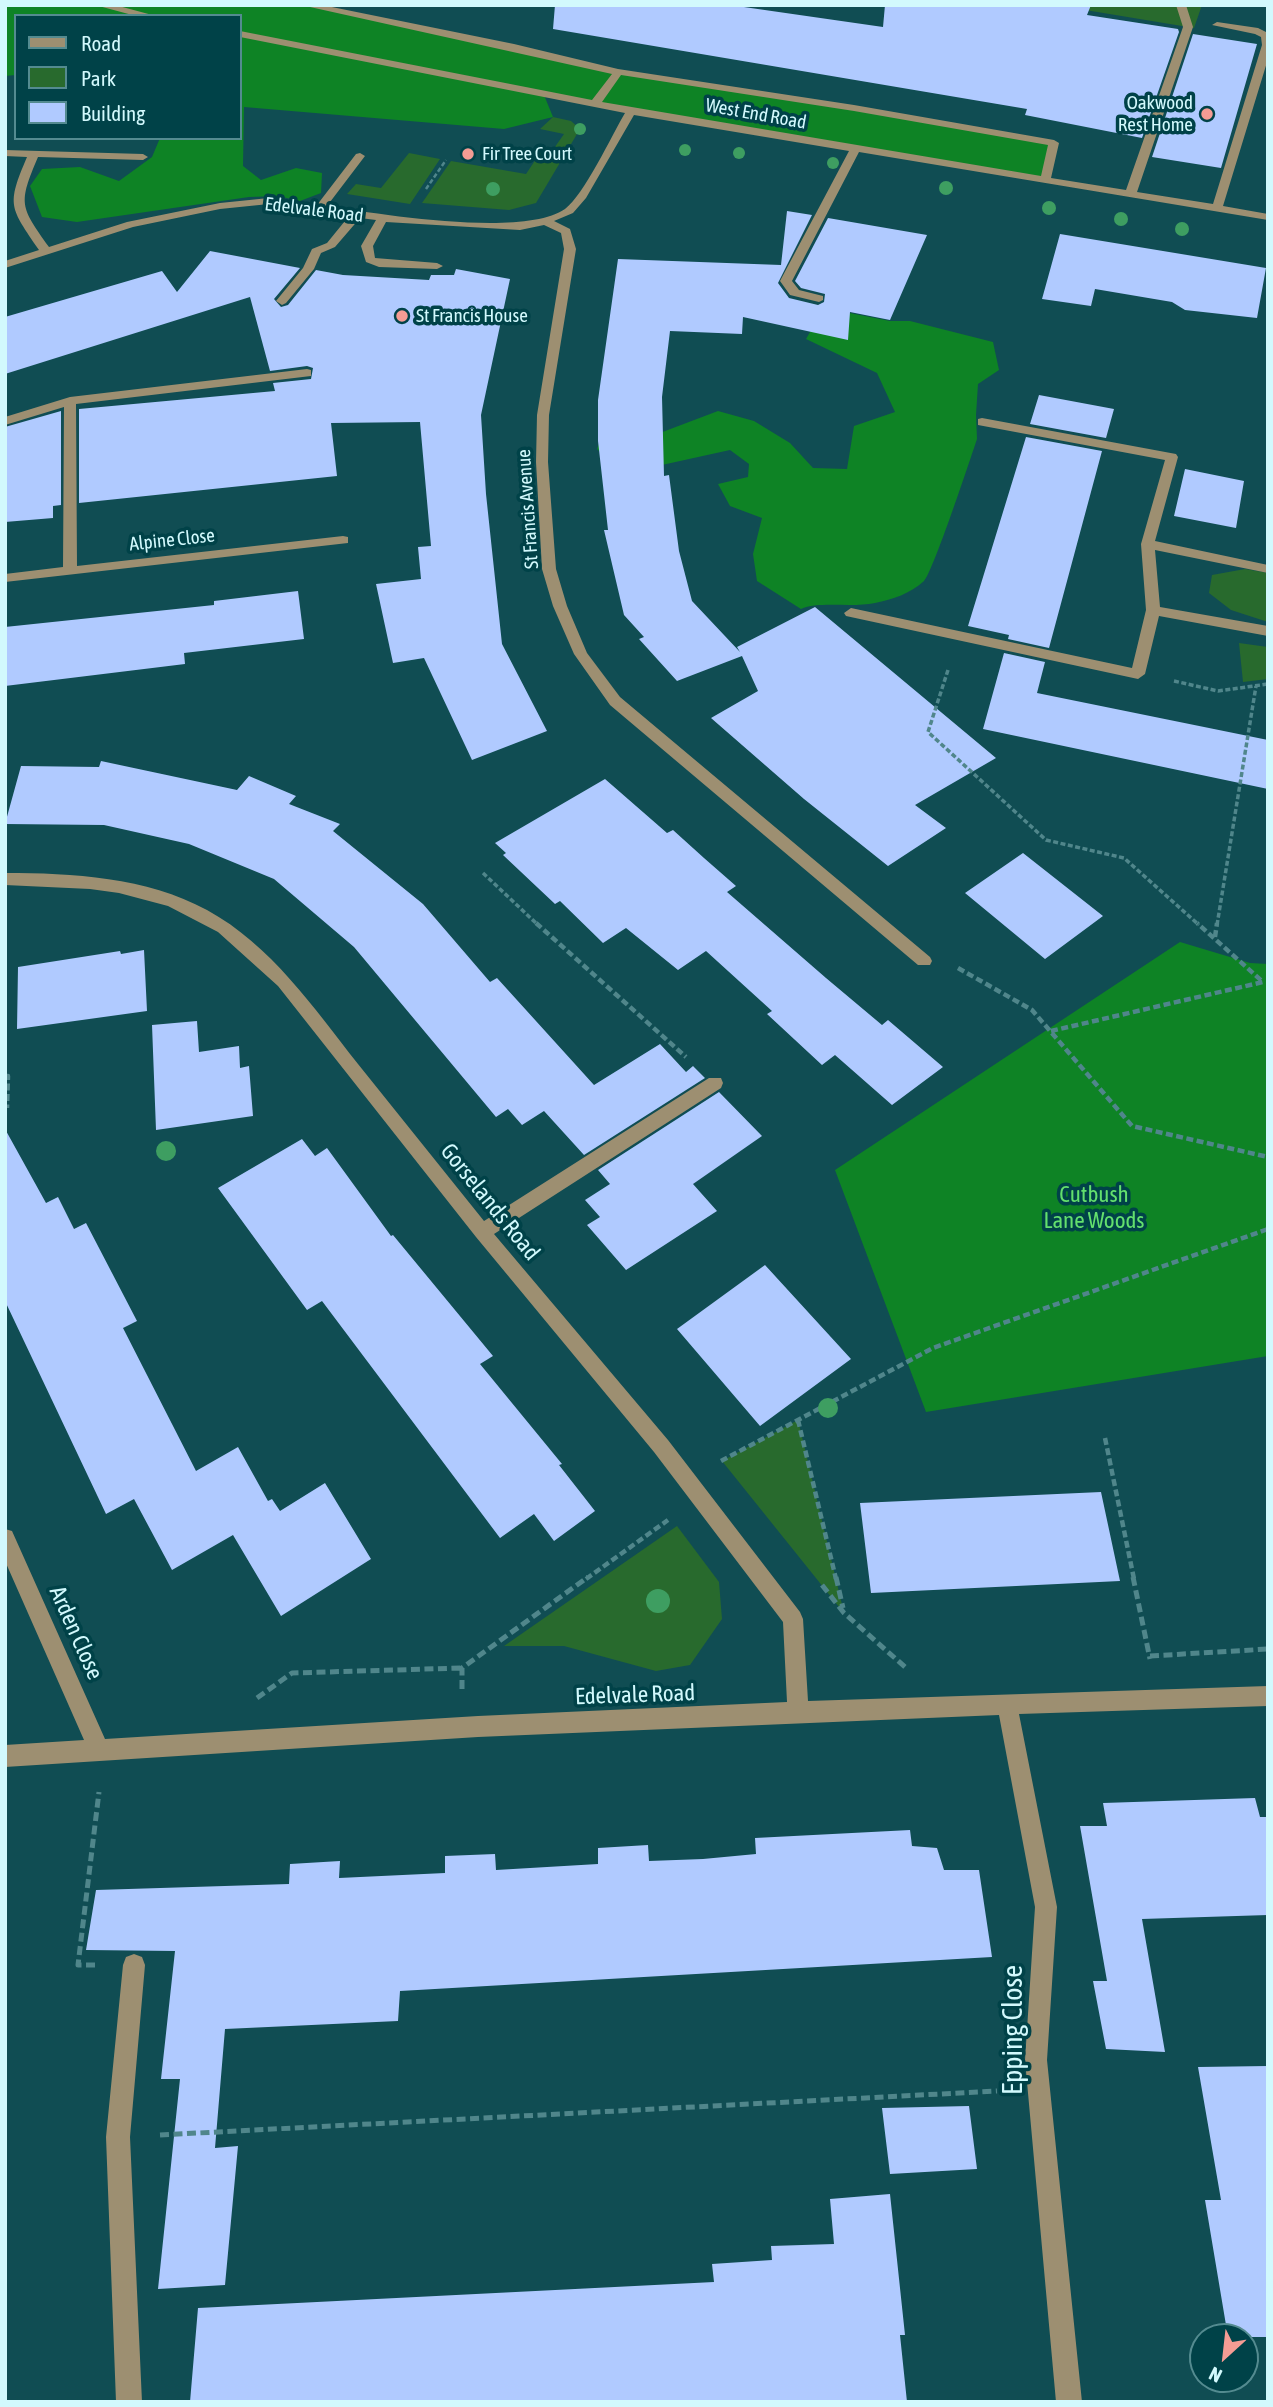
<!DOCTYPE html>
<html>
<head>
<meta charset="utf-8">
<style>
	body { margin:0 }
	#map { position:relative; width:1273px; height:2407px; overflow:hidden; background:#104d53; font-family:"Asap Condensed",sans-serif }
	canvas { display:block }
	.frame { position:absolute; inset:0; border:7px solid #d2f9fd; pointer-events:none }
	.legend { position:absolute; left:14px; top:14px; width:228px; height:126px; box-sizing:border-box; background:#004248; border:2px solid #548b90; margin:0; padding:9px 12px; list-style:none; font-size:21px; color:#d2f9fd }
	.legend li { display:flex; align-items:center; gap:14px; height:35px }
	.legend b { width:35px; border:2px solid #548b90 }
	.north { position:absolute; left:1189px; top:2323px; width:70px; height:70px; box-sizing:border-box; background:#004248; border:2px solid #548b90; border-radius:50%; rotate:207deg; font-size:19px; font-weight:700; line-height:28px; text-align:center; color:#d2f9fd }
	.north::after { content:''; display:block; margin:auto; width:24px; height:32px; background:#f59c94; clip-path:polygon(50% 0,100% 100%,50% 72%,0 100%) }
</style>
</head>
<body>
<div id="map">
<canvas width="1273" height="2407"></canvas>
<div class="frame"></div>
<ul class="legend">
<li><b style="height:9px;background:#9d8f71"></b>Road</li>
<li><b style="height:19px;background:#286a2d"></b>Park</li>
<li><b style="height:19px;background:#b0caff"></b>Building</li>
</ul>
<div class="north">N</div>
</div>
<script>
const context = document.querySelector('canvas').getContext('2d');
context.lineJoin = 'round';
function fill(path, color) { context.fillStyle = color; context.fill(path, 'evenodd'); }
function strokePath(path, color, width, dash) { context.strokeStyle = color; context.lineWidth = width; context.lineCap = dash ? 'butt' : 'round'; context.setLineDash(dash || []); context.stroke(path); }
function drawText(font, color, halo, rows, align = 'center') {
  context.font = font + ' "Asap Condensed",sans-serif'; context.lineWidth = 7; context.setLineDash([]); context.textBaseline = 'middle'; context.strokeStyle = halo; context.fillStyle = color; for (const [text, x, y, turn = 0] of rows) {
    context.save(); context.translate(x, y); context.rotate((+turn || 0) * Math.PI / 180); context.textAlign = isNaN(turn) ? turn : align; if (halo) context.strokeText(text, 0, 0); context.fillText(text, 0, 0); context.restore();
  }
}
fill(new Path2D(`
	M 1055,5 L 1202,5 L 1194,28 Z
	M 553,117 L 571,121 L 580,129 L 536,203 L 509,210 L 422,203 L 451,161 L 526,174 L 540,153 L 550,154 L 564,134 L 540,129 Z
	M 409,153 L 440,159 L 410,204 L 347,194 L 356,184 L 381,188 Z
	M 1245,569 L 1268,573 L 1268,622 L 1231,610 L 1209,593 L 1212,575 Z
	M 1239,643 L 1268,647 L 1268,679 L 1243,682 Z
	M 798,1420 L 844,1613 L 722,1461 Z
	M 677,1526 L 719,1582 L 722,1619 L 690,1665 L 656,1671 L 564,1646 L 504,1646 Z`), '#286a2d');
fill(new Path2D(`
	M 5,5 L 306,5 L 618,72 L 1054,143 L 1045,180 L 544,95 L 553,117 L 504,129 L 244,107 L 243,166 L 261,180 L 296,168 L 322,173 L 321,193 L 300,201 L 278,196 L 249,197 L 77,222 L 42,217 L 30,186 L 42,169 L 80,167 L 119,181 L 152,157 L 160,138 L 240,138 L 240,16 L 16,16 L 16,75 L 5,76 Z
	M 824,308 L 890,321 L 910,321 L 993,342 L 999,370 L 978,384 L 976,415 L 977,439 C 970,460 933,572 924,581 C 910,594 893,599 875,603 C 852,608 818,601 801,609 L 757,581 L 753,554 L 762,518 L 730,506 L 718,484 L 748,477 L 749,464 L 730,450 L 621,474 L 597,449 L 603,432 L 644,439 L 718,411 L 754,421 L 790,443 L 813,468 L 847,469 L 854,426 L 895,412 L 877,373 L 806,339 Z
	M 1180,942 L 1250,963 L 1268,964 L 1268,1356 L 926,1412 L 835,1170 Z`), '#0e8325');
fill(new Path2D(`
	M 555,5 L 730,5 L 883,27 L 885,5 L 1091,5 L 1087,15 L 1178,29 L 1179,32 L 1142,138 L 1025,115 L 1027,109 L 553,29 Z
	M 1193,34 L 1257,44 L 1221,168 L 1152,157 Z
	M 787,211 L 812,215 L 778,283 L 789,298 L 818,305 L 824,302 L 825,294 L 801,288 L 795,281 L 828,218 L 927,235 L 890,320 L 850,312 L 848,340 L 743,317 L 742,334 L 670,331 L 662,397 L 664,476 L 669,475 L 679,551 L 692,601 L 740,652 L 737,647 L 815,607 L 996,758 L 915,805 L 946,828 L 888,866 L 804,799 L 711,718 L 758,691 L 742,656 L 677,681 L 639,639 L 644,637 L 624,615 L 604,530 L 608,530 L 598,441 L 598,400 L 618,259 L 781,265 Z
	M 1060,234 L 1266,268 L 1257,318 L 1185,310 L 1172,302 L 1095,289 L 1091,306 L 1042,299 Z
	M 210,251 L 300,268 L 274,299 L 281,307 L 288,305 L 316,270 L 343,275 L 429,280 L 431,275 L 454,275 L 456,269 L 510,279 L 481,415 L 486,494 L 502,644 L 547,731 L 472,760 L 424,658 L 393,663 L 376,584 L 421,579 L 418,547 L 431,546 L 420,422 L 331,423 L 337,476 L 79,503 L 79,409 L 275,391 L 273,383 L 311,379 L 313,368 L 307,366 L 270,371 L 250,297 L 5,374 L 5,317 L 162,271 L 177,292 Z
	M 1039,395 L 1114,409 L 1106,438 L 1030,424 Z
	M 61,411 L 61,505 L 53,506 L 53,518 L 5,522 L 5,427 Z
	M 1026,437 L 1102,451 L 1049,648 L 1008,639 L 1009,635 L 968,626 Z
	M 1185,469 L 1244,481 L 1236,528 L 1174,516 Z
	M 298,591 L 304,639 L 184,653 L 185,664 L 5,686 L 5,627 L 214,605 L 214,601 Z
	M 1004,653 L 1045,662 L 1037,693 L 1268,740 L 1268,789 L 983,729 Z
	M 101,761 L 237,790 L 249,776 L 296,796 L 289,804 L 340,824 L 333,831 L 423,904 L 490,982 L 497,978 L 594,1085 L 660,1044 L 686,1072 L 693,1066 L 705,1078 L 584,1155 L 544,1111 L 522,1125 L 508,1109 L 496,1117 L 354,947 L 274,879 L 189,844 L 104,825 L 5,824 L 21,766 L 99,767 Z
	M 605,779 L 667,833 L 673,830 L 704,858 L 736,886 L 727,892 L 826,978 L 882,1025 L 888,1020 L 943,1067 L 892,1105 L 835,1055 L 822,1065 L 767,1014 L 772,1011 L 706,951 L 678,970 L 626,928 L 603,943 L 560,901 L 555,904 L 503,855 L 506,853 L 495,843 Z
	M 1023,853 L 1103,916 L 1045,959 L 965,893 Z
	M 144,950 L 147,1011 L 17,1029 L 18,967 L 120,951 L 121,954 Z
	M 197,1021 L 199,1052 L 239,1046 L 240,1068 L 249,1066 L 253,1116 L 156,1130 L 152,1025 Z
	M 719,1092 L 762,1136 L 693,1184 L 717,1211 L 626,1270 L 587,1225 L 600,1217 L 585,1200 L 610,1184 L 598,1170 Z
	M 5,1129 L 46,1203 L 58,1197 L 74,1229 L 86,1223 L 137,1321 L 123,1328 L 196,1471 L 238,1447 L 268,1501 L 272,1499 L 280,1511 L 325,1483 L 371,1559 L 281,1616 L 233,1535 L 172,1570 L 134,1499 L 106,1514 L 5,1301 Z
	M 302,1139 L 315,1156 L 327,1148 L 391,1236 L 393,1235 L 493,1356 L 480,1364 L 562,1464 L 559,1465 L 595,1511 L 554,1541 L 534,1514 L 500,1538 L 322,1301 L 307,1310 L 218,1188 Z
	M 765,1265 L 851,1359 L 760,1426 L 677,1329 Z
	M 1101,1492 L 1120,1581 L 871,1593 L 860,1503 Z
	M 1255,1798 L 1260,1817 L 1268,1817 L 1268,1915 L 1142,1919 L 1165,2052 L 1106,2049 L 1093,1981 L 1107,1981 L 1080,1826 L 1107,1826 L 1103,1803 Z
	M 910,1830 L 912,1846 L 937,1848 L 944,1870 L 979,1870 L 992,1957 L 400,1991 L 398,2021 L 225,2029 L 215,2148 L 238,2146 L 225,2285 L 158,2289 L 180,2079 L 161,2079 L 175,1951 L 86,1950 L 96,1890 L 289,1884 L 290,1864 L 340,1861 L 339,1878 L 445,1873 L 445,1856 L 495,1854 L 496,1870 L 598,1864 L 598,1848 L 648,1845 L 649,1861 L 703,1859 L 756,1854 L 755,1838 Z
	M 1268,2066 L 1268,2337 L 1228,2337 L 1205,2200 L 1221,2200 L 1198,2067 Z
	M 969,2106 L 977,2169 L 890,2174 L 882,2108 Z
	M 890,2194 L 905,2335 L 900,2335 L 907,2402 L 190,2402 L 198,2308 L 714,2282 L 712,2264 L 772,2260 L 771,2246 L 834,2244 L 830,2199 Z`), '#b0caff');
strokePath(new Path2D(`
	M 426,189 L 446,160`), '#50868b', 2.5, [4.5, 2.5]);
strokePath(new Path2D(`
	M 948,670 L 928,732 L 1046,840 L 1124,858 L 1199,925
	M 1174,681 L 1218,691 L 1268,684
	M 483,873 L 538,925
	M 1217,925 L 1256,686`), '#50868b', 3.5, [5, 2.5]);
strokePath(new Path2D(`
	M 536,923 L 686,1057
	M 1215,937 L 1217,923
	M 958,968 L 1032,1010 L 1132,1126 L 1268,1157
	M 1051,1031 L 1263,982 L 1197,923
	M 5,1076 L 8,1076 L 7,1108
	M 798,1420 L 836,1579
	M 1105,1438 L 1134,1579
	M 721,1461 L 933,1348 L 1268,1229
	M 586,1579 L 668,1520`), '#50868b', 4.5, [7, 3.5]);
strokePath(new Path2D(`
	M 836,1577 L 843,1608
	M 1133,1577 L 1150,1659
	M 822,1585 L 844,1613 L 905,1667
	M 1150,1656 L 1268,1649
	M 462,1689 L 462,1668 L 588,1577
	M 257,1698 L 292,1673 L 462,1668
	M 95,1965 L 78,1965 L 99,1792
	M 160,2135 L 997,2091`), '#50868b', 5, [9, 4.5]);
fill(new Path2D(`
	M 95,5 L 115,5 L 156,16 L 136,16 Z
	M 301,5 L 322,5 L 514,44 L 618,69 L 854,105 L 1054,140 L 1059,143 L 1051,178 L 1126,190 L 1183,27 L 1176,5 L 1186,5 L 1193,27 L 1137,192 L 1213,204 L 1262,45 L 1261,37 L 1255,34 L 1212,25 L 1217,22 L 1258,28 L 1268,33 L 1268,59 L 1223,206 L 1268,214 L 1268,220 L 859,152 L 792,281 L 799,290 L 823,296 L 823,300 L 819,302 L 790,295 L 780,281 L 849,151 L 634,115 L 586,198 L 573,213 L 554,221 L 570,229 L 576,249 L 549,415 L 548,462 L 556,569 L 567,606 L 587,653 L 620,697 L 930,957 L 932,961 L 930,965 L 918,965 L 610,705 L 574,654 L 553,606 L 542,569 L 536,462 L 537,415 L 564,249 L 561,233 L 544,225 L 520,230 L 386,222 L 373,246 L 375,258 L 437,263 L 443,266 L 437,269 L 379,267 L 366,262 L 361,246 L 376,220 L 360,218 L 335,247 L 321,253 L 314,269 L 286,303 L 282,305 L 276,301 L 303,268 L 312,249 L 327,243 L 349,216 L 269,204 L 220,209 L 133,227 L 5,268 L 5,261 L 39,250 C 10,207 6,206 27,157 L 5,156 L 5,150 L 143,154 L 148,157 L 143,160 L 38,157 C 18,204 20,206 49,247 L 127,222 L 220,203 L 269,198 L 317,205 L 356,154 L 360,153 L 365,156 L 327,206 C 378,214 524,238 565,209 C 584,195 612,135 625,113 L 240,37 L 240,31 L 592,100 L 612,74 ZM 621,75 L 854,111 L 1048,145 L 1041,176 L 602,102 Z
	M 307,369 L 311,370 L 311,376 L 76,404 L 77,566 L 343,536 L 348,537 L 348,543 L 5,582 L 5,574 L 63,567 L 64,407 L 5,425 L 5,417 L 70,397 Z
	M 982,418 L 1176,454 L 1178,457 L 1155,541 L 1268,565 L 1268,573 L 1155,550 L 1160,607 L 1268,626 L 1268,636 L 1159,616 L 1145,674 L 1138,679 L 846,616 L 844,613 L 851,608 L 1132,668 L 1146,610 L 1141,544 L 1165,460 L 978,425 L 978,419 Z
	M 5,873 C 73,873 146,877 207,910 C 271,945 314,1008 358,1064 C 400,1116 442,1169 484,1221 L 709,1078 L 721,1078 L 723,1083 L 721,1088 L 494,1234 L 668,1440 L 800,1612 L 803,1619 L 808,1701 L 1268,1686 L 1268,1706 L 1019,1714 L 1057,1907 L 1047,2060 L 1082,2402 L 1056,2402 L 1025,2060 L 1035,1907 L 999,1715 L 478,1737 L 5,1767 L 5,1745 L 84,1740 L 5,1561 L 5,1529 L 12,1531 L 105,1739 L 478,1716 L 787,1702 L 783,1622 L 654,1452 L 476,1237 L 278,986 L 218,932 L 168,906 L 119,893 L 90,889 L 5,885 Z
	M 134,1954 L 142,1957 L 145,1965 L 130,2137 L 142,2402 L 116,2402 L 106,2137 L 123,1965 L 126,1957 Z`), '#9d8f71');
context.fillStyle = '#3e9e61';
for (const [x, y, r] of [
	[580,129,6],
	[685,150,6],
	[739,153,6],
	[833,163,6],
	[946,188,7],
	[493,189,7],
	[1049,208,7],
	[1121,219,7],
	[1182,229,7],
	[166,1151,10],
	[828,1408,10],
	[658,1601,12]
]) { context.beginPath(); context.arc(x, y, r, 0, 2 * Math.PI); context.fill(); }
for (const [x, y, r, color] of [
	[1207,114,7,"#f59c94"],
	[468,154,7,"#f59c94"],
	[402,316,7,"#f59c94"]
]) { const dot = new Path2D(); dot.arc(x, y, r, 0, 2 * Math.PI); context.fillStyle = color; context.fill(dot); strokePath(dot, '#004248', 2.5); }
drawText('19px', '#d2f9fd', '#004248', [
	["Oakwood",1193,103,"right"],
	["Rest Home",1193,125,"right"],
	["Fir Tree Court",482,154],
	["St Francis House",416,316]
], 'left');
drawText('19px', '#d2f9fd', '#004248', [
	["West End Road",756,114,10],
	["Edelvale Road",314,210,7],
	["St Francis Avenue",528,509,-94],
	["Alpine Close",172,540,-6]
]);
drawText('23px', '#63e06d', '#004248', [
	["Cutbush",1094,1195],
	["Lane Woods",1094,1221]
]);
drawText('23px', '#d2f9fd', '#004248', [
	["Gorselands Road",490,1202,51],
	["Arden Close",76,1633,66],
	["Edelvale Road",635,1695,-2]
]);
drawText('28px', '#d2f9fd', '#004248', [
	["Epping Close",1013,2030,-90]
]);
</script>
</body>
</html>
